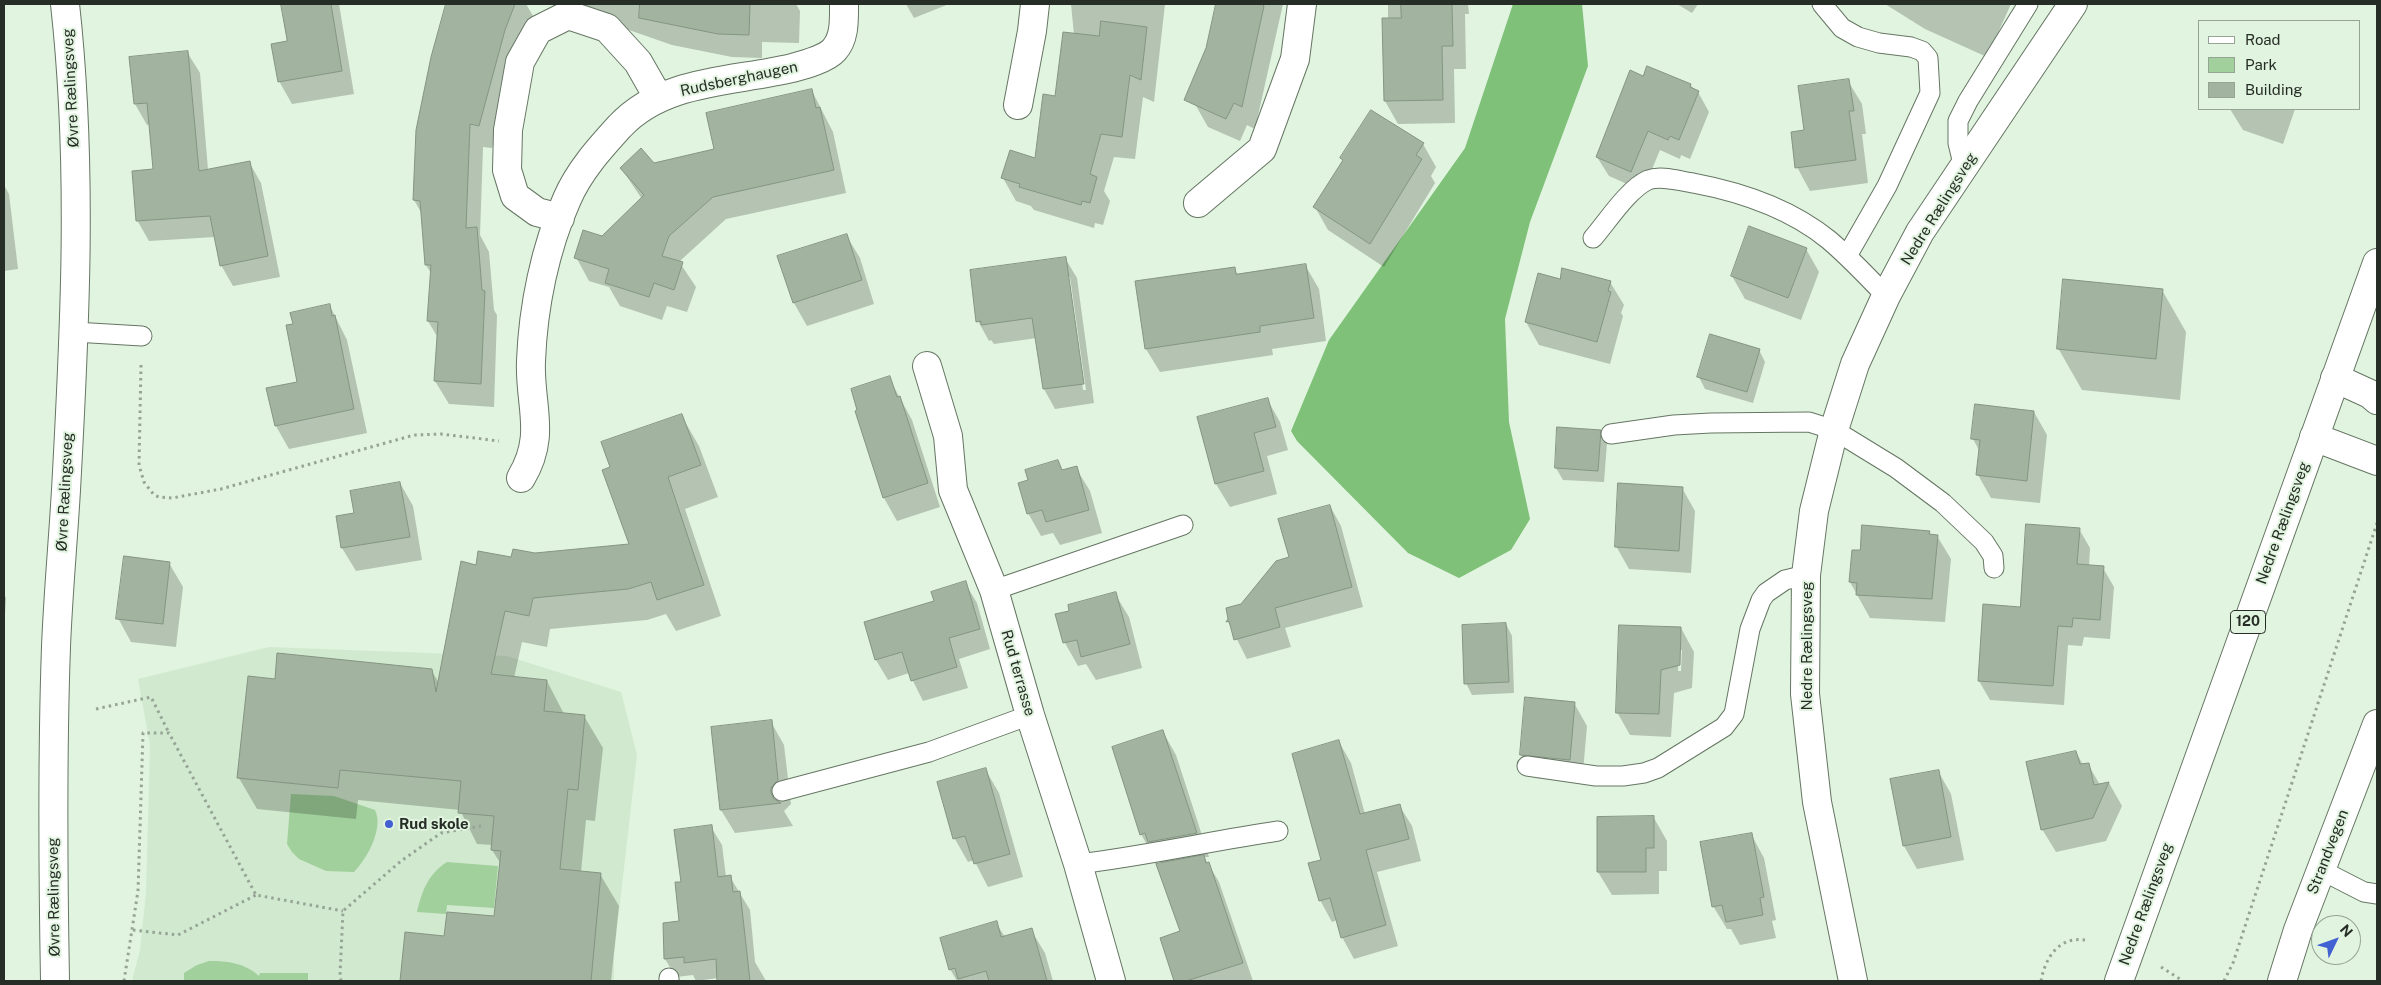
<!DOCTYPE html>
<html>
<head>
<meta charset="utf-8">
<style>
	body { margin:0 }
	#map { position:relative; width:2381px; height:985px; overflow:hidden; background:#e1f4df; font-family:"Public Sans",sans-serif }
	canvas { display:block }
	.frame { position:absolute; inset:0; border:5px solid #262d26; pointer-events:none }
	.legend { position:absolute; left:2198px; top:20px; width:162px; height:90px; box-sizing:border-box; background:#e1f4df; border:1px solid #96a495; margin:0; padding:6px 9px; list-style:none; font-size:15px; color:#262d26 }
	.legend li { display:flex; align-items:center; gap:10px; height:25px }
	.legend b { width:25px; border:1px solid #96a495 }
	.north { position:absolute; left:2311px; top:915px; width:50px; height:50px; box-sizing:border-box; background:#e1f4df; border:1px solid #96a495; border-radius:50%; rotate:48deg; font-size:14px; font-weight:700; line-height:20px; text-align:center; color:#262d26 }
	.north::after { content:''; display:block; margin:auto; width:18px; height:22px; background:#4161d3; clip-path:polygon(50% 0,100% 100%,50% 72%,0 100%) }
</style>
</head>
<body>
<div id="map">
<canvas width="2381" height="985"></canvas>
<div class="frame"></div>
<ul class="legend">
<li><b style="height:6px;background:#fff"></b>Road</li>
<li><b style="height:14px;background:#a1d09c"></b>Park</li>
<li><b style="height:14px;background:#a2b3a0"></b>Building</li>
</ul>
<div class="north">N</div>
</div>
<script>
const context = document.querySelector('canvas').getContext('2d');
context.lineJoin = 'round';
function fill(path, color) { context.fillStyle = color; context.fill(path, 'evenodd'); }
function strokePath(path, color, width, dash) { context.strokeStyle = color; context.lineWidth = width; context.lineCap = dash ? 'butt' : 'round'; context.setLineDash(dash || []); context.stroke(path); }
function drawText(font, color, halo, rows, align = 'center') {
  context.font = font + ' "Public Sans",sans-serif'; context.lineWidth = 4; context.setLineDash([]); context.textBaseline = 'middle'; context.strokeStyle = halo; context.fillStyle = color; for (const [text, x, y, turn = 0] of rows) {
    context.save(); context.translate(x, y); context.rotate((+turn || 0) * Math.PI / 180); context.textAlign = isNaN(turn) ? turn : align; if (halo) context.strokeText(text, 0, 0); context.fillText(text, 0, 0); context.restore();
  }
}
fill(new Path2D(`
	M 269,647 L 507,656 L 621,692 L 637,755 L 614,955 L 614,981 L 132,981 L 140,950 L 146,893 L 150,745 L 138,679 Z`), '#d1e9ce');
fill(new Path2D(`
	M 291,794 L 334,796 L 375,810 C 384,828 367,859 354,872 L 326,871 L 299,859 L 292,852 L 287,844 Z
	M 447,862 L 498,866 L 494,908 L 447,905 L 446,914 L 417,912 C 422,891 428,874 447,862 Z
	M 209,961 C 228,961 245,963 259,976 L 260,973 L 308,973 L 308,981 L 184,981 L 184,973 L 197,965 Z`), '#a1d09c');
fill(new Path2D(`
	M 1513,4 L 1582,4 L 1588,66 L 1530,222 L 1505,319 L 1509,422 L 1530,519 L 1511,550 L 1459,578 L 1408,553 L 1297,441 L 1291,431 L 1329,340 L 1465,148 Z`), '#7fc179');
fill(new Path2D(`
	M 282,4 L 339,4 L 354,94 L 292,104 L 279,81 L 288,42 Z
	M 447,4 L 526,4 L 533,16 L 518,53 L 492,148 L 483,147 L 480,235 L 489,252 L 494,310 L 497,315 L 494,407 L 449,404 L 435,381 L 438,338 L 428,321 L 432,275 L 426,265 L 422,214 L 414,200 L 432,58 Z
	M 579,4 L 796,4 L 800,11 L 799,43 L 762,42 L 762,58 L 732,57 L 672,45 L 609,23 Z
	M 906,4 L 949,4 L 914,18 Z
	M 1071,4 L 1165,4 L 1154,102 L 1143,97 L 1135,159 L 1114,157 L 1104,191 L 1110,201 L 1103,225 L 1095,223 L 1094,228 L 1034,210 L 1031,206 L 1016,201 L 1003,178 L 1036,159 L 1074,35 Z
	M 1217,4 L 1283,4 L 1255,129 L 1247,125 L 1240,141 L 1208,127 L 1195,104 Z
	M 1388,4 L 1468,4 L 1469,14 L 1465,14 L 1466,69 L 1454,69 L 1455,123 L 1398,124 L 1385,101 L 1383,19 L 1388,19 Z
	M 1677,4 L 1698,4 L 1692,13 Z
	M 1885,4 L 2011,4 L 1987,57 L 1925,29 Z
	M 187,52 L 200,73 L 208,170 L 249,162 L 261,183 L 280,277 L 233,286 L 221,265 L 215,237 L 149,241 L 137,220 L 154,170 L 150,124 L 147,125 L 135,104 Z
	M 1644,77 L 1690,85 L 1698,92 L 1709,112 L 1690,159 L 1681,155 L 1680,159 L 1660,150 L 1643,191 L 1609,176 L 1597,157 Z
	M 1848,81 L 1862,104 L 1866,134 L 1862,134 L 1868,183 L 1810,191 L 1797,167 L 1806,131 Z
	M 812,91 L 833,132 L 846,193 L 726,219 L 681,260 L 680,263 L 696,287 L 687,312 L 667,306 L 662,320 L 620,306 L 609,287 L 589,281 L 576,257 L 602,237 L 642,199 L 621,168 L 654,164 L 715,150 Z
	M 2230,109 L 2295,109 L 2283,144 L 2243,130 Z
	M 1423,144 L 1436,167 L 1431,176 L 1435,183 L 1384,267 L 1328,230 L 1315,207 L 1343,162 L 1342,158 Z
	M 4,185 L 9,194 L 18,269 L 4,271 Z
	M 846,235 L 860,258 L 874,304 L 807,326 L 794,303 Z
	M 1806,249 L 1819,272 L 1801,320 L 1745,299 L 1732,276 Z
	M 1065,258 L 1077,278 L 1094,403 L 1055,409 L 1044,389 L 1037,338 L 994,344 L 991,340 L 989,341 L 978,321 ZM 1067,277 L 1070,277 L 1086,390 L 1083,390 Z
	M 1305,265 L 1319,289 L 1326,341 L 1272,349 L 1273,355 L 1160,372 L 1146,349 L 1137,283 L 1235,269 L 1238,275 Z
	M 1560,280 L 1610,282 L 1624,305 L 1621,313 L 1623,316 L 1610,364 L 1539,345 L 1526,322 Z
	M 2162,290 L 2186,332 L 2180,400 L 2082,390 L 2058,348 Z
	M 330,306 L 347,340 L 367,433 L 289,449 L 276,426 L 299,383 L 294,325 Z
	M 1759,350 L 1765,362 L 1753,403 L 1705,389 L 1699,377 Z
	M 889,378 L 912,420 L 940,507 L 897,521 L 884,498 Z
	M 1267,399 L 1280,422 L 1288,450 L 1267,456 L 1277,494 L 1230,507 L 1216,484 L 1199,418 Z
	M 2034,412 L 2047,435 L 2040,503 L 1991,498 L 1978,475 L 1980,452 L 1973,439 Z
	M 681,415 L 699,446 L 718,497 L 685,509 L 721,616 L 676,631 L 666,614 L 647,620 L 550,629 L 547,647 L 522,642 L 514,678 L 547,681 L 564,714 L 584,716 L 603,748 L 595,821 L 586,820 L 581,872 L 600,874 L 619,906 L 611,981 L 401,981 L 406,933 L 446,937 L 495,918 L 501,864 L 492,850 L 493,845 L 477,844 L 460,810 L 358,800 L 356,819 L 257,809 L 239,778 L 276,680 L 431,670 L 439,683 L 477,566 L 535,554 L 631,545 L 612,468 Z
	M 1600,431 L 1607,443 L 1604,482 L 1563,480 L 1556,468 Z
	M 1058,462 L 1063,471 L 1076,468 L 1090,491 L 1102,533 L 1060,545 L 1053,533 L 1041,536 L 1028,513 L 1030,481 Z
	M 400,483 L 413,506 L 422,560 L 356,571 L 342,548 L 337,517 L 355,514 Z
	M 1682,488 L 1695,511 L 1691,573 L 1629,569 L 1616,546 Z
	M 1330,506 L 1341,526 L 1363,607 L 1285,628 L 1291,647 L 1247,659 L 1228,622 L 1241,605 L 1291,558 Z
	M 2079,529 L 2090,548 L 2089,567 L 2103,568 L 2114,587 L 2110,639 L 2084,637 L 2082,646 L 2068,645 L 2064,705 L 1990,700 L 1979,681 Z
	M 1929,532 L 1931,535 L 1937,536 L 1951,559 L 1945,622 L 1870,618 L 1850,582 L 1861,552 Z
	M 169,563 L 183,587 L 176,647 L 131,642 L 118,618 Z
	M 965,583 L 977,603 L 990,649 L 959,659 L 968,688 L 923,701 L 909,673 L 888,680 L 876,660 L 865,623 L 935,602 Z
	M 4,594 L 6,598 L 4,630 Z
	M 1115,594 L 1129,617 L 1142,668 L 1096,680 L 1086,664 L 1078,666 L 1065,643 L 1057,615 Z
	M 1506,624 L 1512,636 L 1514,693 L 1472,695 L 1466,683 Z
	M 1681,628 L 1694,652 L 1692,688 L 1674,693 L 1671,737 L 1630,735 L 1617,712 ZM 1679,650 L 1682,650 L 1681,671 L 1678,671 Z
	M 1574,703 L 1587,726 L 1582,783 L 1535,778 L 1521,755 Z
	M 771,722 L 784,745 L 791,804 L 784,811 L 793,826 L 735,833 L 721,810 Z
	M 1163,732 L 1176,755 L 1209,857 L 1204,857 L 1219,882 L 1253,981 L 1175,981 L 1161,939 L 1182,932 L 1162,864 L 1158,856 L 1154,857 L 1141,834 Z
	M 1339,742 L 1351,763 L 1365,814 L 1399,805 L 1412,826 L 1421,861 L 1377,872 L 1398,946 L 1354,959 L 1342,937 L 1337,920 L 1332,922 L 1320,900 L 1323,861 Z
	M 2076,752 L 2083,765 L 2088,764 L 2100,785 L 2109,783 L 2122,806 L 2106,841 L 2056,852 L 2042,829 Z
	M 985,769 L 999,793 L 1023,877 L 988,887 L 974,860 L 968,862 L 955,839 L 939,783 Z
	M 1938,771 L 1951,794 L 1964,860 L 1917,869 L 1904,846 Z
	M 1654,818 L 1667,841 L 1667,871 L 1659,871 L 1659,894 L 1612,895 L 1598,872 Z
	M 711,827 L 722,845 L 726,877 L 730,877 L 750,910 L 755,962 L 766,981 L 718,981 L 718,978 L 696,981 L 693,975 L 676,977 L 665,959 L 664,924 L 681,922 L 682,883 Z
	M 1751,834 L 1764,858 L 1776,920 L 1772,921 L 1776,938 L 1740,945 L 1731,929 L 1727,929 L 1713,906 Z
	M 996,923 L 1005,937 L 1031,930 L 1045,953 L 1053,981 L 957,981 L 950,969 Z`), '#0003');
const building = new Path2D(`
	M 281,4 L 331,4 L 342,71 L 278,82 L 271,44 L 287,41 Z
	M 446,4 L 515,4 L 505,30 L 479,126 L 470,124 L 466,228 L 477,227 L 482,290 L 485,291 L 481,384 L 434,381 L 438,322 L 427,321 L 431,265 L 425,265 L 420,201 L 413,200 L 416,130 L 431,57 Z
	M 640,4 L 750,4 L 749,35 L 718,34 L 639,18 Z
	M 1216,4 L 1262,4 L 1264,6 L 1242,107 L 1234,103 L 1226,119 L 1184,100 L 1206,48 Z
	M 1401,4 L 1452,4 L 1453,46 L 1442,46 L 1443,100 L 1384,101 L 1382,18 L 1401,18 Z
	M 1101,21 L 1147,27 L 1141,80 L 1130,75 L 1122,137 L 1101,134 L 1090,174 L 1097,177 L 1090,203 L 1082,201 L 1081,205 L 1019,187 L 1020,184 L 1001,178 L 1010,150 L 1035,158 L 1043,94 L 1055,96 L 1063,32 L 1099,36 Z
	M 188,51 L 199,171 L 250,161 L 268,256 L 220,266 L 210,216 L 136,221 L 132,171 L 153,169 L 147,103 L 134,104 L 129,57 Z
	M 1647,66 L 1691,84 L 1690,87 L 1699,91 L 1679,140 L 1670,136 L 1668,140 L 1648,131 L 1631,172 L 1596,157 L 1630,70 L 1643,76 Z
	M 1849,79 L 1854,111 L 1849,111 L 1856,160 L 1795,168 L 1791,132 L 1804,130 L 1798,86 Z
	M 812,89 L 816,108 L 820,107 L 834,170 L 713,197 L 669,236 L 662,256 L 683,262 L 674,290 L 654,283 L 649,297 L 605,283 L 609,269 L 574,258 L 583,230 L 602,236 L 644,195 L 620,168 L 641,148 L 654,163 L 714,149 L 706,113 Z
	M 1371,110 L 1424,143 L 1416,155 L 1422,159 L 1370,244 L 1313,207 L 1343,160 L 1340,158 Z
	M 1749,226 L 1807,248 L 1788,298 L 1731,276 Z
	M 847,234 L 862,280 L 793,303 L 777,256 Z
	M 1066,257 L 1084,384 L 1043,389 L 1032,318 L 981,325 L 981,321 L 976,322 L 970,270 Z
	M 1306,264 L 1314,318 L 1260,326 L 1260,332 L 1145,349 L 1135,281 L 1235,267 L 1236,274 Z
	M 1562,268 L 1611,281 L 1608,291 L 1611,292 L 1597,342 L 1525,322 L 1538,273 L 1560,279 Z
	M 2063,279 L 2163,289 L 2156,359 L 2057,349 Z
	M 330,304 L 332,316 L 335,315 L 354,409 L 275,426 L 266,388 L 297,382 L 286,325 L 293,324 L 290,313 Z
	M 1710,334 L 1760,349 L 1747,392 L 1697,377 Z
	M 890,376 L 897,397 L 900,396 L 928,483 L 883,498 L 855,411 L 857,410 L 851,389 Z
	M 1268,398 L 1276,427 L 1254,433 L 1264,471 L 1215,484 L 1197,417 Z
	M 1975,404 L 2034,411 L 2027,481 L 1976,475 L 1980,440 L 1971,439 Z
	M 682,414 L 701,465 L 668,477 L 704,585 L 657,600 L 651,582 L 628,589 L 533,598 L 529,616 L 505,611 L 491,674 L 547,680 L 544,711 L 585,715 L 578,790 L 568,789 L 560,869 L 601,873 L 591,981 L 400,981 L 405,932 L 444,936 L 447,912 L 494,916 L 501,851 L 491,850 L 494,816 L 458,813 L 461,781 L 340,770 L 338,788 L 237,778 L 248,676 L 275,679 L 277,653 L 432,669 L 436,692 L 461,561 L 476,565 L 478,551 L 511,557 L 513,549 L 535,553 L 629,544 L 602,470 L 610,467 L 601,442 Z
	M 1557,427 L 1601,430 L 1598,471 L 1555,468 Z
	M 1058,460 L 1062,470 L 1077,466 L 1089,510 L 1046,522 L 1042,510 L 1027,514 L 1018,483 L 1028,480 L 1025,470 Z
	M 400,482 L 410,537 L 341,548 L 336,516 L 354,513 L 350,491 Z
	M 1618,483 L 1683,487 L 1679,551 L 1615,547 Z
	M 1330,505 L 1352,587 L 1275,608 L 1280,627 L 1234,640 L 1229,621 L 1226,622 L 1228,619 L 1226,608 L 1241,604 L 1276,561 L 1289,557 L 1278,519 Z
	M 2026,524 L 2080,528 L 2077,564 L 2104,566 L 2100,620 L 2073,618 L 2072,627 L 2058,626 L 2053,686 L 1978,681 L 1983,604 L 2020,607 Z
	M 1862,525 L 1930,531 L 1929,534 L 1938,535 L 1932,599 L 1856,595 L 1857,583 L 1849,582 L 1852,550 L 1860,550 Z
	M 124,556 L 170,562 L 163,624 L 116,619 Z
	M 966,581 L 980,629 L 949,638 L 957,667 L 911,681 L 902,652 L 875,660 L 864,622 L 934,601 L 931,592 Z
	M 1116,592 L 1130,644 L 1081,657 L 1077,640 L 1063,643 L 1055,614 L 1069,611 L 1068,605 Z
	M 1506,623 L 1509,682 L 1464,684 L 1462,625 Z
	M 1619,625 L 1681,627 L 1680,665 L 1661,670 L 1659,714 L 1616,713 Z
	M 1525,697 L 1575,702 L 1570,760 L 1520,755 Z
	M 772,720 L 778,780 L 771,788 L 771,793 L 774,799 L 781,803 L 720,810 L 711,727 Z
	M 1163,730 L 1197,833 L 1148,842 L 1145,833 L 1140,835 L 1112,747 Z
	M 1339,740 L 1360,814 L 1400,804 L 1409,839 L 1366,850 L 1386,925 L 1341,938 L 1330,898 L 1319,901 L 1308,863 L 1321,860 L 1292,754 Z
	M 2076,751 L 2080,764 L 2089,763 L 2094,785 L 2109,782 L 2093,818 L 2041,830 L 2026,762 Z
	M 986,768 L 1010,854 L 974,864 L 965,836 L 953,839 L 937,782 Z
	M 1939,770 L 1951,837 L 1903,846 L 1890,779 Z
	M 1654,816 L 1654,848 L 1646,848 L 1646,872 L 1597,872 L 1597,817 Z
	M 712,825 L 718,877 L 731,875 L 733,892 L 740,891 L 750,981 L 717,981 L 716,959 L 684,963 L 684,957 L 664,959 L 663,923 L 679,921 L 675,882 L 681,882 L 674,830 Z
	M 1752,833 L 1764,897 L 1760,898 L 1763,915 L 1726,922 L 1722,905 L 1712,907 L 1700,842 Z
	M 1204,855 L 1206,863 L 1209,862 L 1243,963 L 1186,981 L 1174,981 L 1160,938 L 1180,931 L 1156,864 Z
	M 997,921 L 1001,937 L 1032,928 L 1047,981 L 989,981 L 986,971 L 958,979 L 955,968 L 949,970 L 940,938 Z`);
fill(building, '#a2b3a0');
strokePath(building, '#849582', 1);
const lane = new Path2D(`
	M 1822,4 L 1842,28 L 1858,37 L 1879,43 L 1911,47 L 1922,51 L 1928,58 L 1930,93 L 1887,186 L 1847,256
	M 1964,168 L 1958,143 L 1958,121 L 1968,101 L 2028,4
	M 1593,238 C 1607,222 1628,189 1648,180 C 1661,175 1679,181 1693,183 C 1741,192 1791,209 1829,240 C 1849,257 1868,277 1886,296
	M 74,332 L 142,336
	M 1611,434 L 1674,425 L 1711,423 L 1809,422 L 1834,430 L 1896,468 L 1943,503 L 1984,542 L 1993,556 L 1994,568
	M 994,590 L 1183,525
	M 1527,766 L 1596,776 L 1623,776 L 1644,773 L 1658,768 L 1724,727 L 1734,714 L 1750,629 L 1761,600 L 1766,593 L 1785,580 L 1806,575
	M 782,791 L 929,752 L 1030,715
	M 1078,864 C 1145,856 1211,841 1278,831
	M 2321,870 L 2364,892 L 2377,894
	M 669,981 L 669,978`);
const street = new Path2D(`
	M 1018,105 L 1032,31 L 1035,4
	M 1198,203 L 1262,149 L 1295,59 L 1302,4
	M 560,218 L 537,212 L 515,196 L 507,170 L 508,130 L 520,62 L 538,30 L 568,15 L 607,28 L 638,62 L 658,97
	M 927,366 L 948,436 L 953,490 L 994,590 L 1030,715 L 1078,864 L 1111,981
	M 2335,378 L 2370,394 L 2377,400
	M 2314,437 L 2377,461
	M 521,478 C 547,435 529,405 531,361 C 533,307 545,248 567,199 C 579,171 600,148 620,126 C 664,79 734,82 792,68 C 803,65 826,59 834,50 C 845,38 844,20 844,4
	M 1853,981 L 1817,802 L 1805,694 L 1806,575 L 1814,511 L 1834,430 L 1855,364 L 1886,296 L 1920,232 L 2073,4
	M 2282,981 L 2298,930 L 2377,724`);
const secondary = new Path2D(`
	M 55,981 C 53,870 52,758 56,647 C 58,595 63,542 66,490 C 75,328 83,165 65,4`);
const primary = new Path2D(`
	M 2119,981 L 2377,263`);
strokePath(lane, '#657663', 21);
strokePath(street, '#657663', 30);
strokePath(secondary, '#657663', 30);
strokePath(primary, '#657663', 30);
strokePath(new Path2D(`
	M 141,365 L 139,465 L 144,482 L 154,495 L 159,497 L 172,498 L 221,489 L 414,435 L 441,434 L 499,441
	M 96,709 L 151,697 L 169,733
	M 133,930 L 178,935 L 256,895
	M 2161,967 L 2183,981
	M 124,981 L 138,891 L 143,733 L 169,733 L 256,895 L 343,911
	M 341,981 L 340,975 L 343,911 L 401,861 L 441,833 L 481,826
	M 2041,981 C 2045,958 2059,936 2085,940
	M 2224,981 L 2233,963 L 2377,523`), '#96a495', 3, [2.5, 4]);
strokePath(lane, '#fff', 19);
strokePath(street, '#fff', 28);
strokePath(secondary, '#fff', 28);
strokePath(primary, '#fff', 28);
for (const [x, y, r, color] of [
	[389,824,5,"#4161d3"]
]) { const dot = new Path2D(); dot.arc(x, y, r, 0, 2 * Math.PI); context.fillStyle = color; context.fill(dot); strokePath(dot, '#e1f4df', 2); }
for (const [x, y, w] of [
	[2248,622,35]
]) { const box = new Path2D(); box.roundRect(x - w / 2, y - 11.5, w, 23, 4); context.fillStyle = '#e1f4df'; context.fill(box); strokePath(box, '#262d26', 1); }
drawText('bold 14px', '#262d26', null, [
	["120",2248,622]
]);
drawText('15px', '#262d26', '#e1f4df', [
	["Rudsberghaugen",739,79,-12],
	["Øvre Rælingsveg",71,88,-93],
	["Nedre Rælingsveg",1939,209,-58],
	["Øvre Rælingsveg",65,492,-87],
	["Nedre Rælingsveg",2283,523,-70],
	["Nedre Rælingsveg",1807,646,-90],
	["Rud terrasse",1018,673,74],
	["Strandvegen",2328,852,-69],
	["Øvre Rælingsveg",54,897,-91],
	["Nedre Rælingsveg",2146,904,-70]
]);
drawText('bold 15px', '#262d26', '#e1f4df', [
	["Rud skole",399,824]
], 'left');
</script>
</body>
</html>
